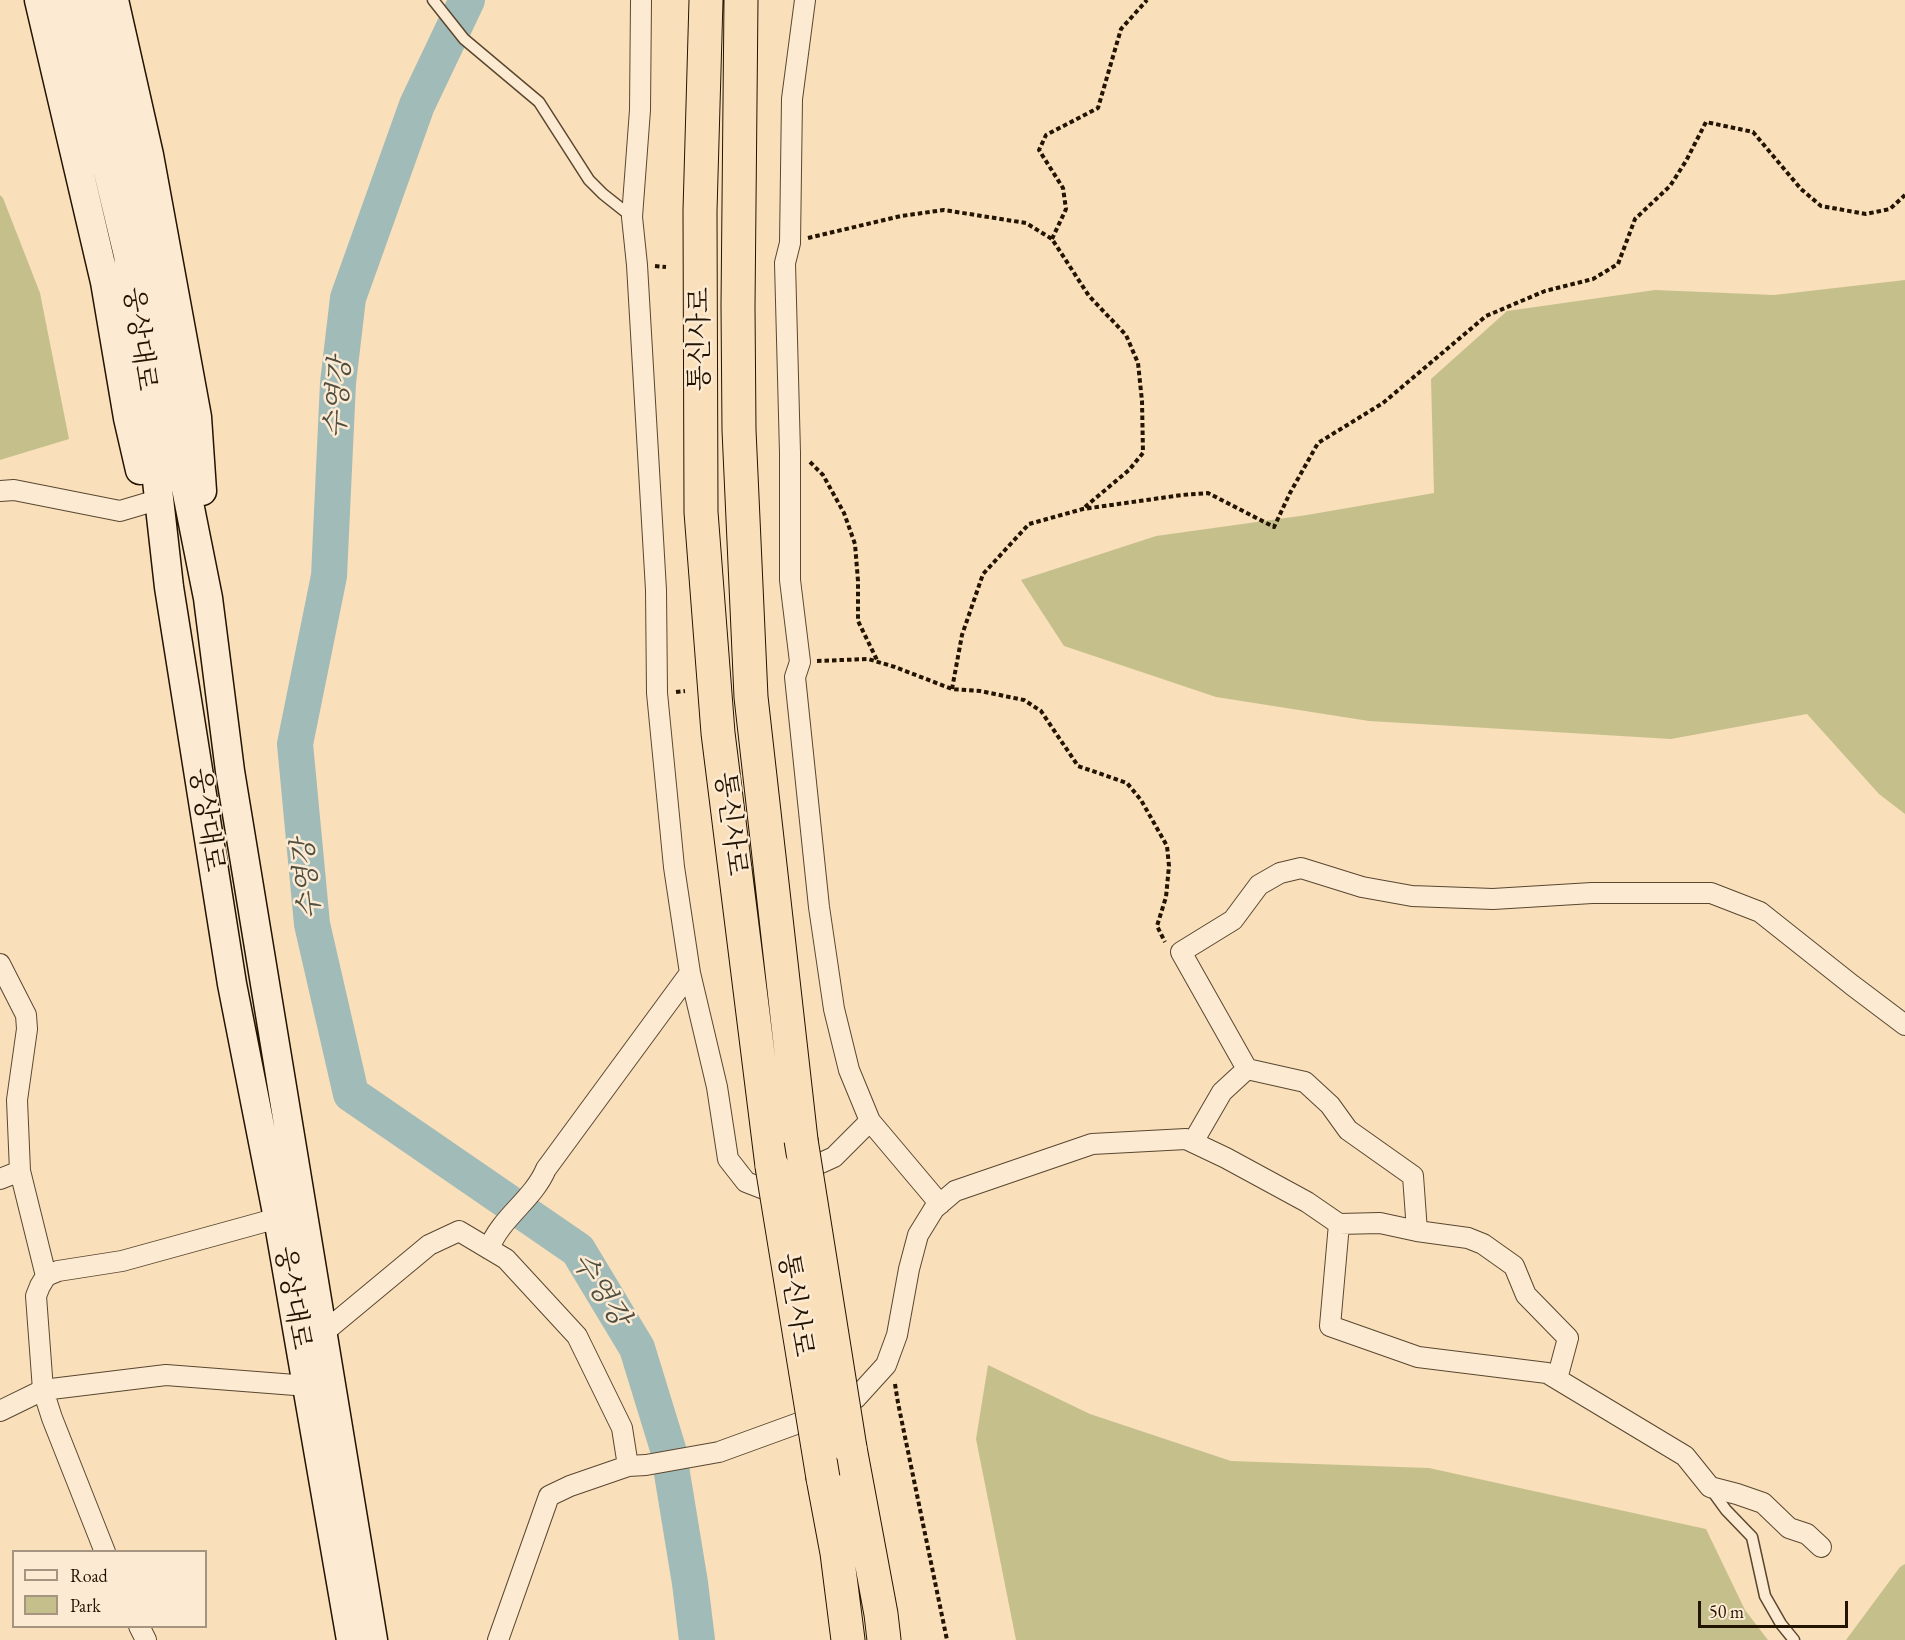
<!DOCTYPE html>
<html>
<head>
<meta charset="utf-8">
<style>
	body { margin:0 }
	#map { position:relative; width:1905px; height:1640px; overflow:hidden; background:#fadfbb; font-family:"EB Garamond",serif }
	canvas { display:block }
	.legend { position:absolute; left:12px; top:1550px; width:195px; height:78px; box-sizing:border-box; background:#fcead3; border:2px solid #a5947f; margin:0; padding:8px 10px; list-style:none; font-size:18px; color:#231400 }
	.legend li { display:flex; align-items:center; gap:12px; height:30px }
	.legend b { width:30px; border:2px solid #a5947f }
	.scale { position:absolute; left:1698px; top:1601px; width:150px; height:27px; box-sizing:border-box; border:3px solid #231400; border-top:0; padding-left:8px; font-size:18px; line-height:21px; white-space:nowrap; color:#231400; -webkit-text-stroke:4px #fcead3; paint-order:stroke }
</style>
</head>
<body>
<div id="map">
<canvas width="1905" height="1640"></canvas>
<ul class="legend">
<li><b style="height:8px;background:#fcead3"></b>Road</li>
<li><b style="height:16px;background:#c5c08b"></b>Park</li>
</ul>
<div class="scale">50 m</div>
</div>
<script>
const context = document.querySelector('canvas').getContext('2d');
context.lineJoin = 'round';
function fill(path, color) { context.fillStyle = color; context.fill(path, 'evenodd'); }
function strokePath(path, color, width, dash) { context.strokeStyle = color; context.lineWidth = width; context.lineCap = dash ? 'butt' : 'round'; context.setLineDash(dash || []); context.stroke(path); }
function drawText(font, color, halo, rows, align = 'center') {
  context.font = font + ' "EB Garamond","Noto Serif KR",serif'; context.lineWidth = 5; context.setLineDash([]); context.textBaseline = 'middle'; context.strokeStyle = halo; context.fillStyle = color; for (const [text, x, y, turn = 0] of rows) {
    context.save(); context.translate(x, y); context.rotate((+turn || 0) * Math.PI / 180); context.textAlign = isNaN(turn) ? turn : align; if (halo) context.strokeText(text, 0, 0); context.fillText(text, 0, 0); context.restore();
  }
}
fill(new Path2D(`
	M 0,195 L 3,198 L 40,293 L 69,439 L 0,460 Z
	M 1905,280 L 1905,814 L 1879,794 L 1807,714 L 1671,739 L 1369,721 L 1216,697 L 1064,646 L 1021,580 L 1156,536 L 1307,515 L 1434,493 L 1431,379 L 1507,311 L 1655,290 L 1774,295 Z
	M 988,1365 L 1090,1414 L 1231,1461 L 1429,1468 L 1706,1529 L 1745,1610 L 1768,1640 L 1016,1640 L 976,1439 Z
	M 1905,1564 L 1905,1640 L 1846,1640 L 1900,1567 Z`), '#c5c08b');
strokePath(new Path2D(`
	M 467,0 L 417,105 L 348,298 L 338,383 L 329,576 L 295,744 L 312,924 L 351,1094 L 578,1250 L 637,1348 L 668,1449 L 690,1583 L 697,1640`), '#a1bbb8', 36);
const service = new Path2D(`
	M 433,0 L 464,39 L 539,102 L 589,180 L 603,194 L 632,217
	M 1710,1488 L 1726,1510 L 1752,1537 L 1765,1596 L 1781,1624 L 1794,1640`);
const minor = new Path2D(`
	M 0,491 L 14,490 L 120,511 L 147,503
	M 0,964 L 26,1015 L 27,1029 L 17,1100 L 20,1171 L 46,1276
	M 690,973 L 717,1087 L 728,1159 L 746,1182 L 764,1189 L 834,1157 L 870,1121 L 849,1070 L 834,1009 L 819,907 L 795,677 L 800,662 L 790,580 L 790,453 L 785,263 L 790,243 L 792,99 L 805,0
	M 870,1121 L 940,1204
	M 1193,1142 L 1222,1092 L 1247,1069
	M 0,1179 L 20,1171
	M 1339,1224 L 1330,1326 L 1418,1357 L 1547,1373 L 1557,1379
	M 1417,1231 L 1413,1176 L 1348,1130 L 1330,1105 L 1305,1082 L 1247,1069 L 1181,952 L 1233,920 L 1259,885 L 1280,873 L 1301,868 L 1362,887 L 1412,896 L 1493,899 L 1592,893 L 1711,893 L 1760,912 L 1852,985 L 1905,1025
	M 489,1249 C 500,1218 533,1200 546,1169 L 690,973 L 674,867 L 657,693 L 656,590 L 637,265 L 632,217 L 640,110 L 641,0
	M 323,1333 L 429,1245 L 459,1231 L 506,1259 L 577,1336 L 622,1428 L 628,1466 L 570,1486 L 549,1496 L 498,1640
	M 0,1411 L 43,1390 L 166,1375 L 308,1386 L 318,1384
	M 628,1466 L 646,1465 L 719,1452 L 818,1416 L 856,1398 L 886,1365 L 897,1335 L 909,1269 L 918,1235 L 934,1209 L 955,1191 L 1092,1144 L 1186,1139 L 1226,1158 L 1307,1202 L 1339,1224 L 1380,1223 L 1417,1231 L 1468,1238 L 1483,1244 L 1514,1266 L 1526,1295 L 1568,1338 L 1557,1379 L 1685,1456 L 1710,1487 L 1737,1494 L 1763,1503 L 1789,1528 L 1807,1534 L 1821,1547
	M 105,1552 L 52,1418 L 43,1390 L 36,1296 L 40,1286 L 46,1276 L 58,1271 L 122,1261 L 278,1218
	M 139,1626 L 146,1640`);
const secondary = new Path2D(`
	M 39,0 L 105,282 L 128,418 L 140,470
	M 65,0 L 84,72 L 128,255 L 147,392 L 169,587 L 232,984 L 278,1218 L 351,1640
	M 88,0 L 105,64 L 148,250 L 172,418 L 208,598 L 230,771 L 373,1640
	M 114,0 L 149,155 L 197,417 L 202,491`);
const trunk = new Path2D(`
	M 706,0 L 700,211 L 701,512 L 718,733 L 772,1166
	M 741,0 L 738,306 L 739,430 L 751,697 L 801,1140
	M 850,1448 L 881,1614 L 884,1640
	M 823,1478 L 837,1553 L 848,1640`);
strokePath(service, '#59472f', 13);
strokePath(minor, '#59472f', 22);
strokePath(secondary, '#231400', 31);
strokePath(trunk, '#231400', 35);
strokePath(new Path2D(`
	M 808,238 L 901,216 L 944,210 L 1026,223 L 1052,239 L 1089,296 L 1126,335 L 1138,363 L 1142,401 L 1143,453 L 1129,470 L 1085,507
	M 1052,239 L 1066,209 L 1063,188 L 1039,150 L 1046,135 L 1098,108 L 1121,29 L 1147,0
	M 655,266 L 666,267
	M 810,462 L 823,475 L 844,513 L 855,544 L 858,581 L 858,621 L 878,662
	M 817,661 L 868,659 L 895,667 L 952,689 L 980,691 L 1024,700 L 1041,711 L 1078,766 L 1127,783 L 1141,800 L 1167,846 L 1169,866 L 1166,897 L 1157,926 L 1165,942
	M 952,689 L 962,635 L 983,574 L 1029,524 L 1083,509 L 1182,495 L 1208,493 L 1274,527 L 1290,493 L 1318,443 L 1383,403 L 1486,316 L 1545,291 L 1593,279 L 1618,264 L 1635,219 L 1670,186 L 1686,161 L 1706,122 L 1753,132 L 1801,189 L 1821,206 L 1866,214 L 1890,209 L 1905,195
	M 676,692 L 685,691
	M 895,1384 L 898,1403 L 947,1640`), '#231400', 4, [4.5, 3]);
strokePath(service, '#fcead3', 10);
strokePath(minor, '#fcead3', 20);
strokePath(secondary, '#fcead3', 28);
strokePath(trunk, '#fadfbb', 33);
const trunkBridge = new Path2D(`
	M 801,1140 L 850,1448
	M 772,1166 L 823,1478`);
strokePath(trunkBridge, '#231400', 35, []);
strokePath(trunkBridge, '#fadfbb', 33);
drawText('27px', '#231400', '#fcead3', [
	["웅상대로",139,339,82],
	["통신사로",701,339,-90],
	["웅상대로",206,820,81],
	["통신사로",730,824,83],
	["웅상대로",292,1298,80],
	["통신사로",795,1305,81]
]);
drawText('italic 28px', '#4f4e40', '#fcead3', [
	["수영강",339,398,-86],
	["수영강",308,879,-96],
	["수영강",600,1290,57]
]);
</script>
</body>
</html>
